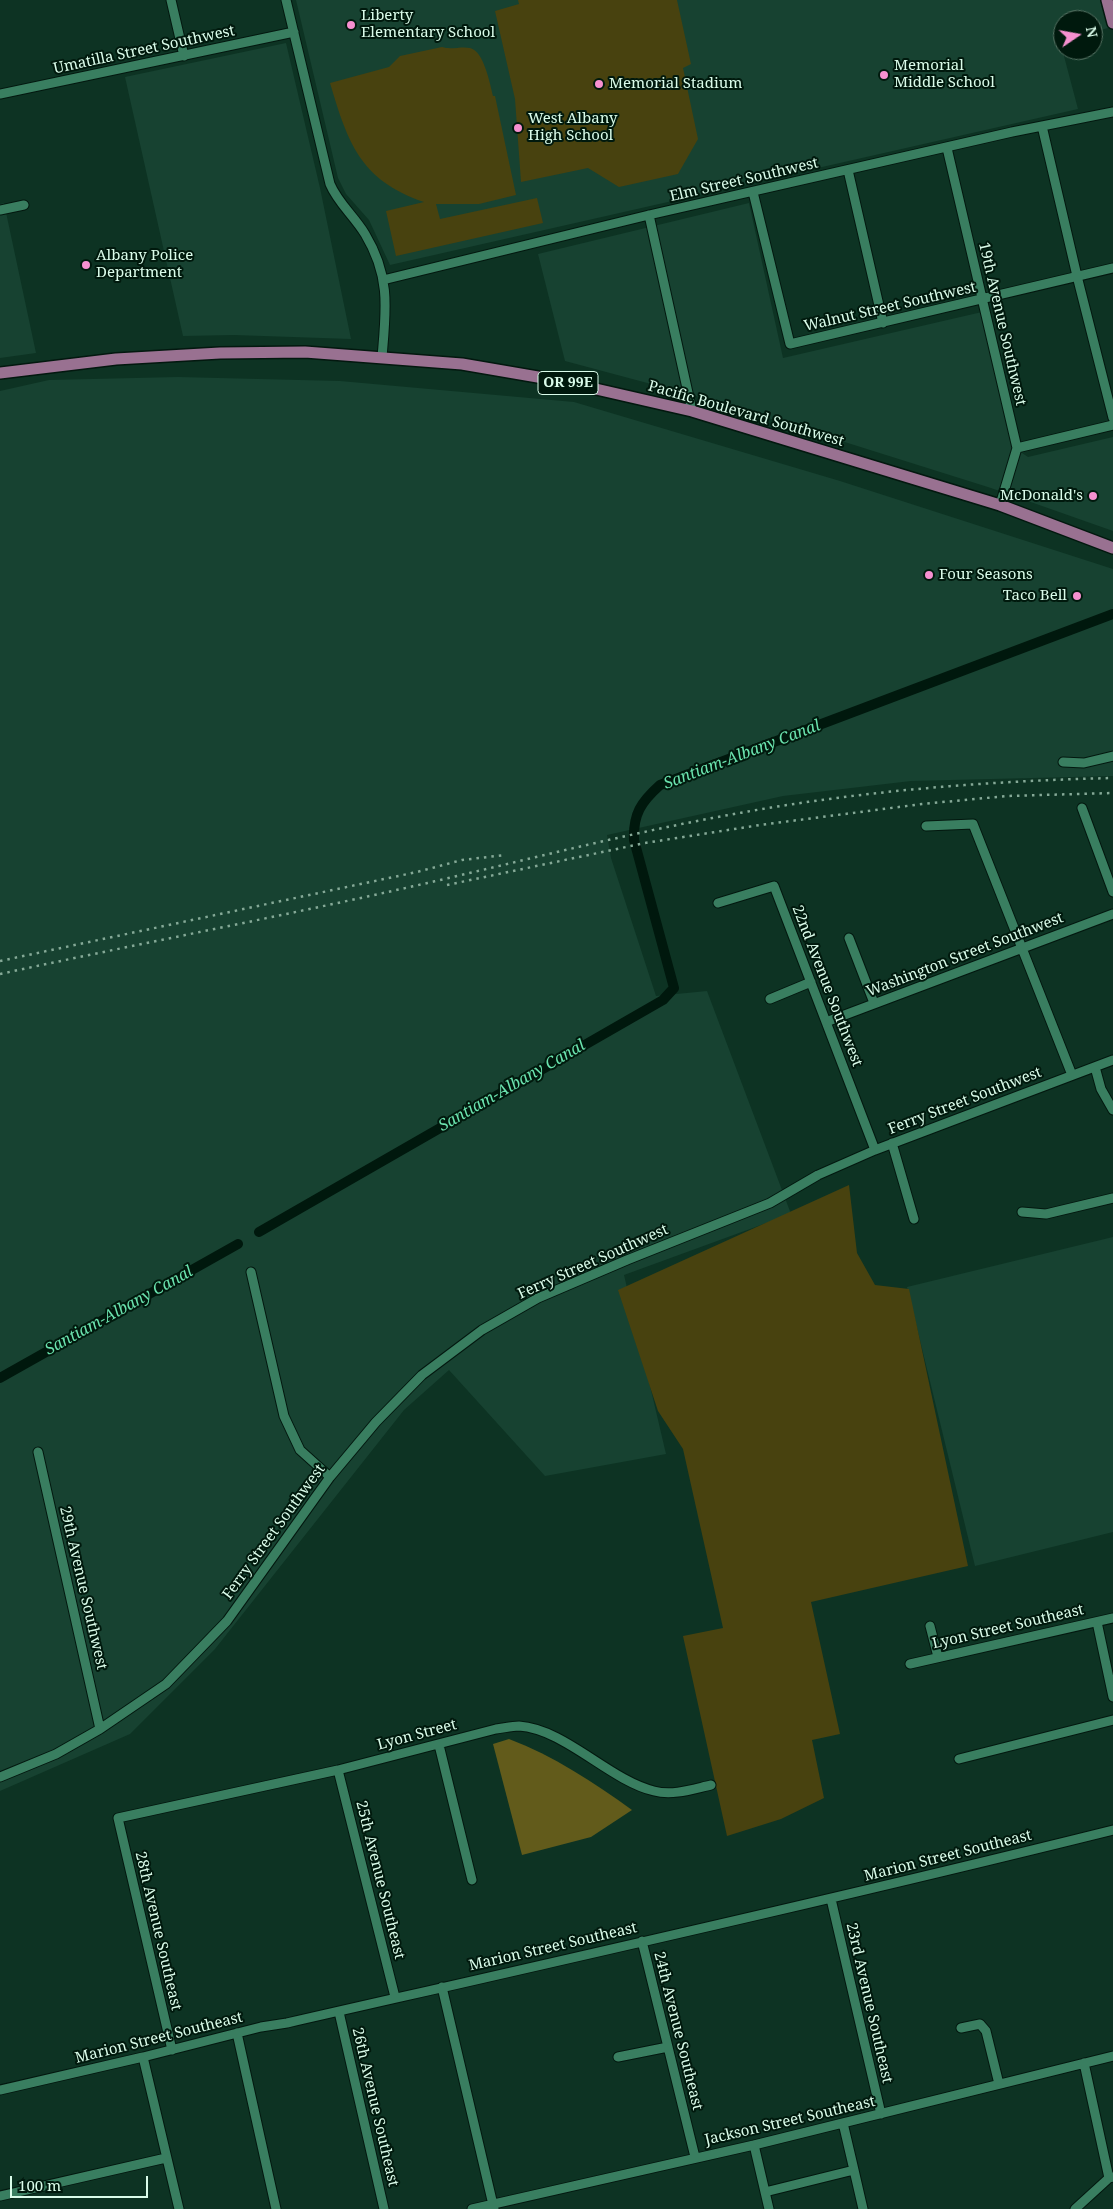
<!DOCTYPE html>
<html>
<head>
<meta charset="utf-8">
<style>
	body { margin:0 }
	#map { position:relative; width:1113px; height:2209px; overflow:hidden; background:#0d3323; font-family:"Noto Serif",serif }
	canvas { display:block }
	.north { position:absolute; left:1053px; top:10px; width:50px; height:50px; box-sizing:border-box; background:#00190d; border:1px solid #577465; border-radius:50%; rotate:78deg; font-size:14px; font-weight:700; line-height:20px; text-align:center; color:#dafcea }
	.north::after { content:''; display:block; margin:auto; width:18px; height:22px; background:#f690d0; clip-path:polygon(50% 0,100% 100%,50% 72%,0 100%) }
	.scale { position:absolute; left:10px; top:2176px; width:138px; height:22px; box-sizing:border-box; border:2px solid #dafcea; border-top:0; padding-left:6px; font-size:15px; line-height:18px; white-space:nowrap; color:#dafcea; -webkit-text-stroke:4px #00190d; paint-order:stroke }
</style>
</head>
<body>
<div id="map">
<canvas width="1113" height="2209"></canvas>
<div class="north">N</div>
<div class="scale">100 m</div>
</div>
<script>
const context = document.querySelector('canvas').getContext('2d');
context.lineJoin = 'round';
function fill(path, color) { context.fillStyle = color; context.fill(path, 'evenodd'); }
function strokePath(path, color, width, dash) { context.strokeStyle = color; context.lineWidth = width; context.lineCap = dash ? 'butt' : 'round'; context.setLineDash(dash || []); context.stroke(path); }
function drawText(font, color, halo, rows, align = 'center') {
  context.font = font + ' "Noto Serif",serif'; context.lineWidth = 4; context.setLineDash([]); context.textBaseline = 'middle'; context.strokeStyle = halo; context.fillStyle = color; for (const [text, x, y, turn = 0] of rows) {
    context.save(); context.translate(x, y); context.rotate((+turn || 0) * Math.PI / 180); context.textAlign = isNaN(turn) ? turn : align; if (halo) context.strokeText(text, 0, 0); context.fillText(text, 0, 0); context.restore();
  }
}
fill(new Path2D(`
	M 296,0 L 1100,0 L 1108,28 L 1093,32 L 1093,20 L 1063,20 L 1063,40 L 1060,41 L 1078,109 L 390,265 L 369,220 L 346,194 L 338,178 Z
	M 286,43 L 320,188 L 351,339 L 234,335 L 183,336 L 125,77 Z
	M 4,203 L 36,353 L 0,358 L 0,204 Z
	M 749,203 L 783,358 L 982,312 L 1013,447 L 1028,457 L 1113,437 L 1113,531 L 991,488 L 711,400 L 565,361 L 538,254 Z
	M 178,377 L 340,381 L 574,402 L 840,481 L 1113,569 L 1113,776 L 911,781 L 783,796 L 607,835 L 611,858 L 656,996 L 707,991 L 791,1214 L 624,1275 L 666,1454 L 545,1476 L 449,1370 L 404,1410 L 215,1649 L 130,1734 L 0,1791 L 0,391 L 49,380 Z
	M 1113,1237 L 1113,1532 L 975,1566 L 907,1287 Z`), '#174231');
fill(new Path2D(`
	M 518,0 L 677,0 L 691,64 L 683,68 L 698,139 L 678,174 L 619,187 L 588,168 L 521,182 L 515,99 L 495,11 L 519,4 Z
	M 442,47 C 451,50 461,46 470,48 C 484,51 490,84 493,96 L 495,96 L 516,195 L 479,204 L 436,204 L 440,219 L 537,198 L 543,223 L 396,256 L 386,211 L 424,202 C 360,180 348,143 330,83 L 389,67 L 400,56 Z
	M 849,1185 L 857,1253 L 875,1285 L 909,1289 L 968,1566 L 811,1602 L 840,1734 L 812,1740 L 824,1798 L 781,1819 L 727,1836 L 683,1636 L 723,1628 L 683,1449 L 658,1411 L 618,1290 Z`), '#48420f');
fill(new Path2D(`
	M 509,1739 C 554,1756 593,1782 632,1810 L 591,1837 L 522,1855 L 493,1744 Z`), '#625b1b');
strokePath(new Path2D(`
	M 259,1232 L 663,1000 L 674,988 L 634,840 C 633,814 641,802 660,785 L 1113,614
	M 0,1378 L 238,1244`), '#00180d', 10);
const minor = new Path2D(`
	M 171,0 L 184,56
	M 286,0 L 330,184 C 338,203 354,216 365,234 C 391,277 386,310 382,357
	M 0,94 L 294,32
	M 1042,126 L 1077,276 L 1113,418
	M 947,148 L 1017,448 L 1000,505
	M 848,170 L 883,323
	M 753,192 L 790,344 L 1113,268
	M 0,210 L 24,205
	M 649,215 L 692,411
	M 383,280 L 649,215 L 1012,132 L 1113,112
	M 1017,448 L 1113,425
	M 1063,762 L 1084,763 L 1113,756
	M 1082,808 L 1113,892
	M 926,826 L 973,824 L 1072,1075
	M 718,903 L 774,886 L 875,1150
	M 849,938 L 874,1003
	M 770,999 L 811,982
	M 826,1022 L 1113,914
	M 1095,1067 L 1101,1089 L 1113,1110
	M 892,1143 L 914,1219
	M 1022,1212 L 1046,1214 L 1113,1198
	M 251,1272 L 284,1416 L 300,1450 L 330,1477
	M 38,1452 L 100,1729
	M 1097,1622 L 1113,1697
	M 930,1626 L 938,1657
	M 910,1664 L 1113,1618
	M 439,1745 L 472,1880
	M 959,1759 L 1113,1720
	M 338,1770 L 395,1997
	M 0,1777 L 56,1754 L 100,1729 L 166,1684 L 227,1621 L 330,1477 L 376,1422 L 422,1375 L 482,1330 L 538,1298 L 627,1260 L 770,1203 L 818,1175 L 875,1150 L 1113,1060
	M 831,1899 L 881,2114
	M 642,1941 L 695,2157
	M 442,1987 L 494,2209
	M 339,2012 L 384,2209
	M 961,2028 L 980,2024 L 986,2031 L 999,2084
	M 237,2033 L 276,2209
	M 172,2050 L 118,1818 L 338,1770 L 496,1729 C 504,1728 512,1726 519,1726 C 565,1729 609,1780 654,1791 C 673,1796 693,1789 711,1785
	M 143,2057 L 179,2209
	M 618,2057 L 668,2047
	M 1084,2063 L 1109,2178
	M 0,2090 L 143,2057 L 261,2027 L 287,2023 C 563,1960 839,1898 1113,1830
	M 843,2123 L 854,2170
	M 754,2145 L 769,2209
	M 765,2192 L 854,2170 L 863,2209
	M 0,2196 L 166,2158
	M 472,2209 L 754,2145 L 1113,2056
	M 1075,2209 L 1109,2178 L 1113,2177`);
const major = new Path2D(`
	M 1107,0 L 1113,23
	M 0,373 L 116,359 L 220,353 L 305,352 L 462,364 L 561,381 L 692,411 L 1000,505 L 1113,548`);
strokePath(minor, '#03180f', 11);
strokePath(major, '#03180f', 14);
strokePath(minor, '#397e60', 9);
strokePath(major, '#997191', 11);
strokePath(new Path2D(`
	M 447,885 L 645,843 L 760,825 L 922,804 L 1007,796 L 1113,793
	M 0,961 L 417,872 L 462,860 L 505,855
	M 0,974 C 133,945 268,919 401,889 C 512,864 622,834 734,814 C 859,791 986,781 1113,778`), '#85a997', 2.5, [2.5, 5]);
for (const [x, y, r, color] of [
	[351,25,5,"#f690d0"],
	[884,75,5,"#f690d0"],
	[599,84,5,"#f690d0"],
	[518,128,5,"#f690d0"],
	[86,265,5,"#f690d0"],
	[1093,496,5,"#f690d0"],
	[929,575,5,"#f690d0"],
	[1077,596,5,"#f690d0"]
]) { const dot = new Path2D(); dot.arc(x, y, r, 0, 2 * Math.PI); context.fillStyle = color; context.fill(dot); strokePath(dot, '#00190d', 2); }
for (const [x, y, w] of [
	[568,383,60]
]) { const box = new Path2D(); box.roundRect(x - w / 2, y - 11.5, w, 23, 4); context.fillStyle = '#00190d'; context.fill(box); strokePath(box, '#dafcea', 1); }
drawText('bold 14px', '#dafcea', null, [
	["OR 99E",568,383]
]);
drawText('15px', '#dafcea', '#00190d', [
	["Liberty",361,16],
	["Elementary School",361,33],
	["Memorial",894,66],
	["Middle School",894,83],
	["Memorial Stadium",609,84],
	["West Albany",528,119],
	["High School",528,136],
	["Albany Police",96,256],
	["Department",96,273],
	["McDonald's",1083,496,"right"],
	["Four Seasons",939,575],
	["Taco Bell",1067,596,"right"]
], 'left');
drawText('15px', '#dafcea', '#00190d', [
	["Umatilla Street Southwest",144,50,-12],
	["Elm Street Southwest",744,180,-13],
	["Walnut Street Southwest",890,307,-13],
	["19th Avenue Southwest",1002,324,77],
	["Pacific Boulevard Southwest",746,414,16],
	["Washington Street Southwest",965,955,-21],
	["22nd Avenue Southwest",827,986,69],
	["Ferry Street Southwest",965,1101,-21],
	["Ferry Street Southwest",593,1262,-24],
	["Ferry Street Southwest",274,1532,-54],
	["29th Avenue Southwest",83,1588,77],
	["Lyon Street Southeast",1008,1627,-13],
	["Lyon Street",417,1735,-15],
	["Marion Street Southeast",948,1856,-14],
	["25th Avenue Southeast",380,1880,76],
	["28th Avenue Southeast",158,1931,77],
	["Marion Street Southeast",553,1947,-13],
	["23rd Avenue Southeast",869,2003,77],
	["24th Avenue Southeast",678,2031,76],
	["Marion Street Southeast",159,2038,-14],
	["26th Avenue Southeast",375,2107,77],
	["Jackson Street Southeast",790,2121,-13]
]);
drawText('italic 16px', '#6ae3ae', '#00190d', [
	["Santiam-Albany Canal",742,755,-21],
	["Santiam-Albany Canal",512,1086,-30],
	["Santiam-Albany Canal",119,1311,-29]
]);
</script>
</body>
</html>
